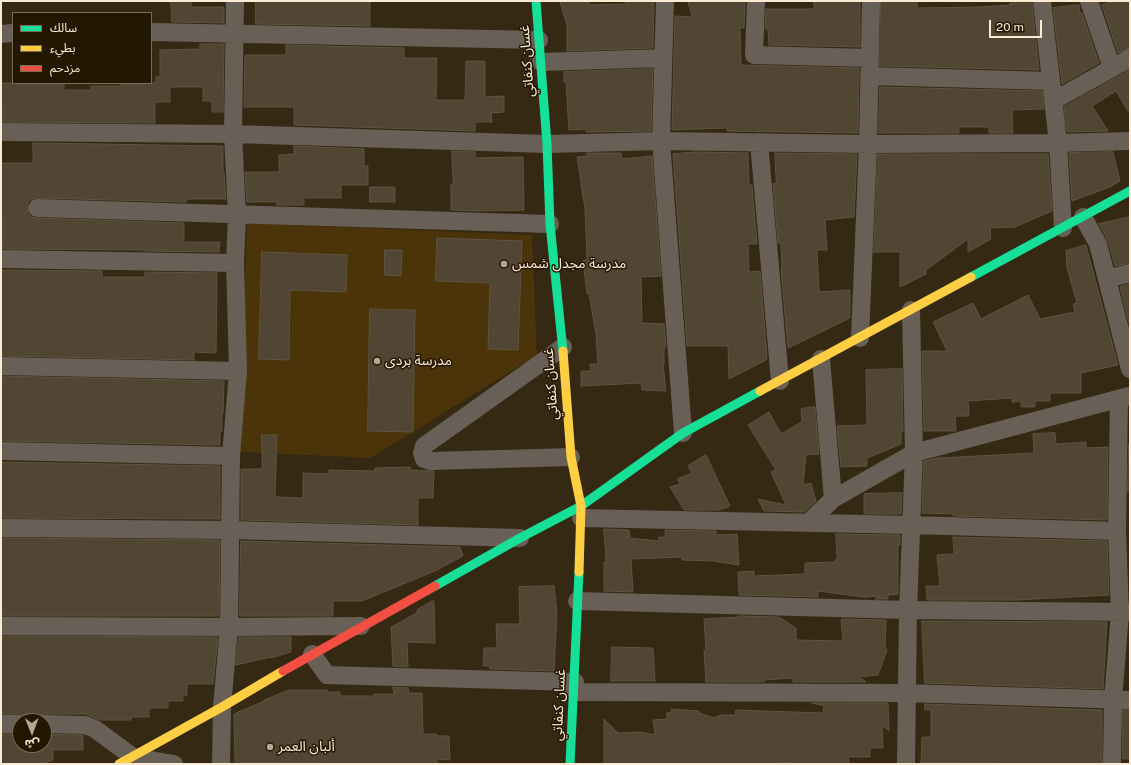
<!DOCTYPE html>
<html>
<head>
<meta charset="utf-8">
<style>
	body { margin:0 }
	#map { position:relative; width:1131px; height:765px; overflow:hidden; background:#352914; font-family:"Public Sans","Noto Sans Arabic",sans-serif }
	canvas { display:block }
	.frame { position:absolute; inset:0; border:2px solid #fcebd3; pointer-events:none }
	.legend { position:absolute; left:12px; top:12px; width:140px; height:72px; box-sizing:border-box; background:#231704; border:1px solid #7a6c57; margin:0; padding:5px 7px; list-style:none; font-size:12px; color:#fcebd3 }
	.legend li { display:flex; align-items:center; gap:8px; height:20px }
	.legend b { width:20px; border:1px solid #7a6c57 }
	.north { position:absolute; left:12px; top:713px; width:40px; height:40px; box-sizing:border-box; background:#231704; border:1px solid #7a6c57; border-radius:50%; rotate:179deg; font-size:11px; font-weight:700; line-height:16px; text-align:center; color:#fcebd3 }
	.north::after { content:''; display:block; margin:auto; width:14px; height:18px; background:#b6a790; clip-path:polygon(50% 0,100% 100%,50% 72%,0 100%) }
	.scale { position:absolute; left:989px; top:20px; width:53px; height:18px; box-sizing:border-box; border:2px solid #fcebd3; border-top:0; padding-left:5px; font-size:12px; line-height:14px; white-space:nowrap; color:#fcebd3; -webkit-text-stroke:3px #231704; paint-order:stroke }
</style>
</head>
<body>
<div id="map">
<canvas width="1131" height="765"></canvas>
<div class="frame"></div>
<ul class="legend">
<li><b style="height:5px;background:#16e098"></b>سالك</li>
<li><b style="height:5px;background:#ffcf43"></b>بطيء</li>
<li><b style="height:5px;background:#f24e42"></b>مزدحم</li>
</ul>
<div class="north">ش</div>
<div class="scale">20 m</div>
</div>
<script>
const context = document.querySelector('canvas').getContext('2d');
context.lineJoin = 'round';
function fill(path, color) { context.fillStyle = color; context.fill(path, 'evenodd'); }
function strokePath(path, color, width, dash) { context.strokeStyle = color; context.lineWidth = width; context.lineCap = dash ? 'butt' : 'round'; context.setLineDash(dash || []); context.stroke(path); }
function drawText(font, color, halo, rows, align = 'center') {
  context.font = font + ' "Public Sans","Noto Sans Arabic",sans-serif'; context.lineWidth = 3; context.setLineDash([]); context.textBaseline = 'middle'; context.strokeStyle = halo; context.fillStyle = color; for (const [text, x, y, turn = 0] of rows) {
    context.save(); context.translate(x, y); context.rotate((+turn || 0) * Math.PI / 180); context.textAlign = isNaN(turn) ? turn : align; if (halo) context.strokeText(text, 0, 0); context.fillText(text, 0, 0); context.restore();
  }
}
fill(new Path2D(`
	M 247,223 L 532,235 L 537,355 L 371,458 L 239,452 Z`), '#4b330a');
const building = new Path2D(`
	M 171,1 L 191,1 L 191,7 L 224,7 L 224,23 L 172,22 Z
	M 256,1 L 370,1 L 370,26 L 256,24 Z
	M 560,1 L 589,1 L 589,5 L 626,4 L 626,1 L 654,1 L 653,48 L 567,51 L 567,25 Z
	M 688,1 L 745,1 L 744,28 L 740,28 L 741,65 L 859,68 L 858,133 L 727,131 L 727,128 L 672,130 L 675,16 L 692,17 Z
	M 814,1 L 860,1 L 860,47 L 769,45 L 768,29 L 765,29 L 766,9 L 814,9 Z
	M 881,1 L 917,1 L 917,8 L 979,7 L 1010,5 L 1010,3 L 1032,3 L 1039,70 L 880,66 Z
	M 1114,1 L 1130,1 L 1130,48 L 1118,53 L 1102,5 Z
	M 1079,5 L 1080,13 L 1082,13 L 1099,63 L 1062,84 L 1053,8 Z
	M 200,44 L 224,44 L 223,112 L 212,112 L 212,101 L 203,101 L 203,87 L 170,87 L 170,102 L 155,102 L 155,123 L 2,122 L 1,83 L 64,83 L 64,90 L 91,90 L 91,86 L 118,86 L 121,85 L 121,83 L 156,83 L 156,77 L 160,77 L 160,50 L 200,49 Z
	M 286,45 L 404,48 L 404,58 L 437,58 L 436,100 L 465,100 L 466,61 L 485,61 L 485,97 L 504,96 L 504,112 L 491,113 L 492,122 L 475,122 L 475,131 L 294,125 L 294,107 L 244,107 L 245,55 L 286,55 Z
	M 653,69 L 651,131 L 586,132 L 586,129 L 569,130 L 566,82 L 564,82 L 564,72 Z
	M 1130,70 L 1130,114 L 1116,91 L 1092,106 L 1108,131 L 1067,132 L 1064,107 Z
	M 880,87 L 1042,91 L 1044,109 L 1012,110 L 1013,133 L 989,133 L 989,127 L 959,127 L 959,133 L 879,133 Z
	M 33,143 L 223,146 L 223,173 L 224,173 L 226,199 L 186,199 L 186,202 L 37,198 L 32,199 L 28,202 L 27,208 L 28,213 L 31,217 L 37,218 L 184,223 L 184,242 L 220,242 L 219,252 L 145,251 L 145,250 L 2,249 L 1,163 L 33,163 Z
	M 294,146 L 364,149 L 364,166 L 368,166 L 368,185 L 341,185 L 341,198 L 304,198 L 304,205 L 277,205 L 277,202 L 247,202 L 245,172 L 279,172 L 279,155 L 294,154 Z
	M 452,151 L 475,152 L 475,158 L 523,157 L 524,210 L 477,211 L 451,210 L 451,185 L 453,185 Z
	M 696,152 L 748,153 L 749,185 L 752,185 L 757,244 L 748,244 L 749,272 L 760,271 L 767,357 L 766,360 L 729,379 L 728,346 L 687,346 L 673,154 Z
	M 1113,152 L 1120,181 L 1110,187 L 1072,201 L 1069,153 Z
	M 587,153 L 621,153 L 622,159 L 652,156 L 661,276 L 641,277 L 642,323 L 664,324 L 666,347 L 664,347 L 664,364 L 663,364 L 666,391 L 642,390 L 641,383 L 581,386 L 581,371 L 591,371 L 590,364 L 598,364 L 596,334 L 589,293 L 587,294 L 583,261 L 587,259 L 585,209 L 577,157 L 587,156 Z
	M 775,153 L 857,154 L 854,217 L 825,220 L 827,250 L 817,250 L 819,292 L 850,290 L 850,318 L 788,348 L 781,270 L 782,270 L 781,243 L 778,243 L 773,184 L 776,183 Z
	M 878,154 L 1048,154 L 1052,211 L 1015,227 L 990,228 L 991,239 L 968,252 L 968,239 L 926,270 L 926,274 L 900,287 L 900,252 L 874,252 Z
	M 370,187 L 395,187 L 395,202 L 370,202 Z
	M 1130,217 L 1130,263 L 1115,266 L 1108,241 L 1099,224 Z
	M 437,238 L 522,241 L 518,350 L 488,349 L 490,283 L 436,281 Z
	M 1086,245 L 1118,365 L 1081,373 L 1081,393 L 1050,393 L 1050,401 L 1035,401 L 1035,407 L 1021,407 L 1021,401 L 1012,402 L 1012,398 L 968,401 L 969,416 L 955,416 L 956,431 L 924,431 L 922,351 L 947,351 L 933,322 L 973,303 L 981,319 L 1028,295 L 1040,319 L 1075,312 L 1073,304 L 1077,303 L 1067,268 L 1066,251 Z
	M 385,250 L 402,250 L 401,276 L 385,275 Z
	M 262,252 L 347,255 L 346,292 L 290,290 L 289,360 L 259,359 Z
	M 1,270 L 102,271 L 102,277 L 145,277 L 145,272 L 217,273 L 216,353 L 194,352 L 194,360 L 1,356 Z
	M 1130,284 L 1130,327 L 1120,287 Z
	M 370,309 L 415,310 L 413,432 L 368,431 Z
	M 902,369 L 903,432 L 901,432 L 901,444 L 867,458 L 867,466 L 841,467 L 837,426 L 867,425 L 866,370 Z
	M 1,376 L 224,381 L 223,414 L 222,414 L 222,431 L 220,431 L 220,445 L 1,441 Z
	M 815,407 L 819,454 L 806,455 L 803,485 L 811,483 L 816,501 L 804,512 L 764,511 L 758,499 L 786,505 L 771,472 L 776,470 L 748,425 L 769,412 L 781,434 L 802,422 L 801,409 Z
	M 1055,433 L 1056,444 L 1086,442 L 1086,448 L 1108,447 L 1107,520 L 953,516 L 953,514 L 922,513 L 924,461 L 938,458 L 1034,453 L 1033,434 Z
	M 262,435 L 277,435 L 275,497 L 303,498 L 303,473 L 329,474 L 329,470 L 375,471 L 375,468 L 410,467 L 410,470 L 434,471 L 433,498 L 418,498 L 418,525 L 241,520 L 241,469 L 262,469 Z
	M 1129,445 L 1130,445 L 1130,491 L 1128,491 Z
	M 706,455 L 730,506 L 719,510 L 684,510 L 670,487 L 680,484 L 677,479 L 692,473 L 688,466 Z
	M 1,462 L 220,466 L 220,519 L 1,518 Z
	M 902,493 L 901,514 L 864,514 L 864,494 Z
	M 604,529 L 629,530 L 630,538 L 658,541 L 659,537 L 665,537 L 665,530 L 716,531 L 716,535 L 737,534 L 739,565 L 713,561 L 682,560 L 682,557 L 631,559 L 633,592 L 604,591 L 604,562 L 606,562 Z
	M 836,534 L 900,535 L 900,545 L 898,545 L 898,594 L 888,595 L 888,599 L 875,599 L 880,596 L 864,597 L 818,591 L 818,597 L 739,595 L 738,572 L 754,571 L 754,576 L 805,574 L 805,563 L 835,562 L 835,560 L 837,559 Z
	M 953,537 L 1107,541 L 1109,595 L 1017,600 L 927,600 L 926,586 L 940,586 L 937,555 L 954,554 Z
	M 1,538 L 220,540 L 219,616 L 1,616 Z
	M 241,541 L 460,547 L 463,556 L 437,570 L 362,601 L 333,601 L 333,616 L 240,616 Z
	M 554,586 L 557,613 L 554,671 L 490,669 L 489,666 L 483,666 L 484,648 L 497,648 L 496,624 L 520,624 L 519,587 Z
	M 432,601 L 434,601 L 435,643 L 407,642 L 408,667 L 393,666 L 391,627 L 417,613 L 417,610 Z
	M 739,616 L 779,617 L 796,628 L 796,640 L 843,641 L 841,620 L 843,619 L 886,620 L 885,647 L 887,650 L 878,675 L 859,677 L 866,682 L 793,682 L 793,678 L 764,680 L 764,682 L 706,682 L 704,651 L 706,651 L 704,619 L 739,617 Z
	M 922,621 L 1107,622 L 1103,689 L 925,683 Z
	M 1,636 L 218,637 L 213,684 L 187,684 L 187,695 L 183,695 L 183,701 L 168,701 L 168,708 L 149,708 L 149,717 L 131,717 L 131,720 L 100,720 L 85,714 L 44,714 L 39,715 L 34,721 L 30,721 L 26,715 L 20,714 L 1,714 Z
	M 239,637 L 291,637 L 291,652 L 271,658 L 271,657 L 236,665 Z
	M 612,647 L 653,648 L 655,681 L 611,681 Z
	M 393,687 L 408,688 L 409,693 L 422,693 L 423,734 L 437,734 L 437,736 L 449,736 L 450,760 L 437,759 L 437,764 L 235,763 L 234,714 L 264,701 L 264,700 L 289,690 L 327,690 L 327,692 L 340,692 L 340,696 L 374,696 L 374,694 L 394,694 Z
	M 812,703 L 888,703 L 889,731 L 882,725 L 883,748 L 870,748 L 870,757 L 848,757 L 849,764 L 790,764 L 790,763 L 764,764 L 604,764 L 604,719 L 618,733 L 640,732 L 655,735 L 653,720 L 667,719 L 667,713 L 672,712 L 671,709 L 699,711 L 699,713 L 714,718 L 721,715 L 735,715 L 736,710 L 823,713 L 824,706 Z
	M 925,704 L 1102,710 L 1102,764 L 921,763 L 922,737 L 931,737 L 931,710 L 925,710 Z
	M 1123,710 L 1130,710 L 1130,759 L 1123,759 Z
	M 1,734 L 20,734 L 20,745 L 44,745 L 44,734 L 83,735 L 83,750 L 53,750 L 53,760 L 42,764 L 1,764 Z`);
fill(building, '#514633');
strokePath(building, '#5f5341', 1);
strokePath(new Path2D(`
	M 665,1 L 661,141 L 683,433
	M 756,1 L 754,55 L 869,58
	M 1042,1 L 1058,143 L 1063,228
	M 1089,1 L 1112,68
	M 151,32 L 539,40
	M 1,34 L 13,33
	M 541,62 L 663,58
	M 869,76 L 1051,81
	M 1053,101 L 1130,58
	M 1,132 L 233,134 L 547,144 L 661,141 L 868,144 L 1058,143 L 1130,141
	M 759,142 L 780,381
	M 37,208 L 550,224
	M 1083,217 L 1098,244 L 1107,279
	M 1,259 L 235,263
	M 1130,273 L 1107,279 L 1130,369
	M 860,338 L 868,144 L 871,1
	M 563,347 L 424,446 L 422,453 L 424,459 L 431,461 L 571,457
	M 821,359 L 833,499
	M 1,366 L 238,371
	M 1,451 L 231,456
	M 581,518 L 911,525 L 1117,531
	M 809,522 L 833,499 L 914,453 L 1129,396
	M 1,528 L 231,530 L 520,538
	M 577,601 L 908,610 L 1130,612
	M 1,626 L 229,627 L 361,626
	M 312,654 L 327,675 L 575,682
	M 574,692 L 906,693 L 1130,700
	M 1,724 L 20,724
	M 44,724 L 85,725 L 95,729 L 133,757 L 174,764
	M 221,764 L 222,707 L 229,627 L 231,456 L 238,371 L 235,263 L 237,214 L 233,134 L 235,1
	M 906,764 L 908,610 L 914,453 L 911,310
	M 1112,764 L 1113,700 L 1120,613 L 1117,531 L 1119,399`), '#685f56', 18);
strokePath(new Path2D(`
	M 536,1 L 547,144 L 550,224 L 563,351
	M 971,277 L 1130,191
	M 435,586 L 520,538 L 581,506 L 683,433 L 760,391
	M 570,764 L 579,572`), '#16e098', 9);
strokePath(new Path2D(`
	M 563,351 L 571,457 L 581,506 L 579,572
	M 760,391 L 971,277
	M 119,764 L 222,707 L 283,671`), '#ffcf43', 9);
strokePath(new Path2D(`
	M 283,671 L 435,586`), '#f24e42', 9);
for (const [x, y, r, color] of [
	[504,264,4,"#b6a790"],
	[377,361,4,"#b6a790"],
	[270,747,4,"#b6a790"]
]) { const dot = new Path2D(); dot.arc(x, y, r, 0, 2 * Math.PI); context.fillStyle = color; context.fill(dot); strokePath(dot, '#231704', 1.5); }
drawText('14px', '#fcebd3', '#231704', [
	["غسان كنفاتي",527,61,-94],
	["غسان كنفاتي",551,384,-94],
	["غسان كنفاتي",559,705,-87]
]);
drawText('14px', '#fcebd3', '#231704', [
	["مدرسة مجدل شمس",512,264],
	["مدرسة بردى",385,361],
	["ألبان العمر",278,747]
], 'left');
</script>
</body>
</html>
